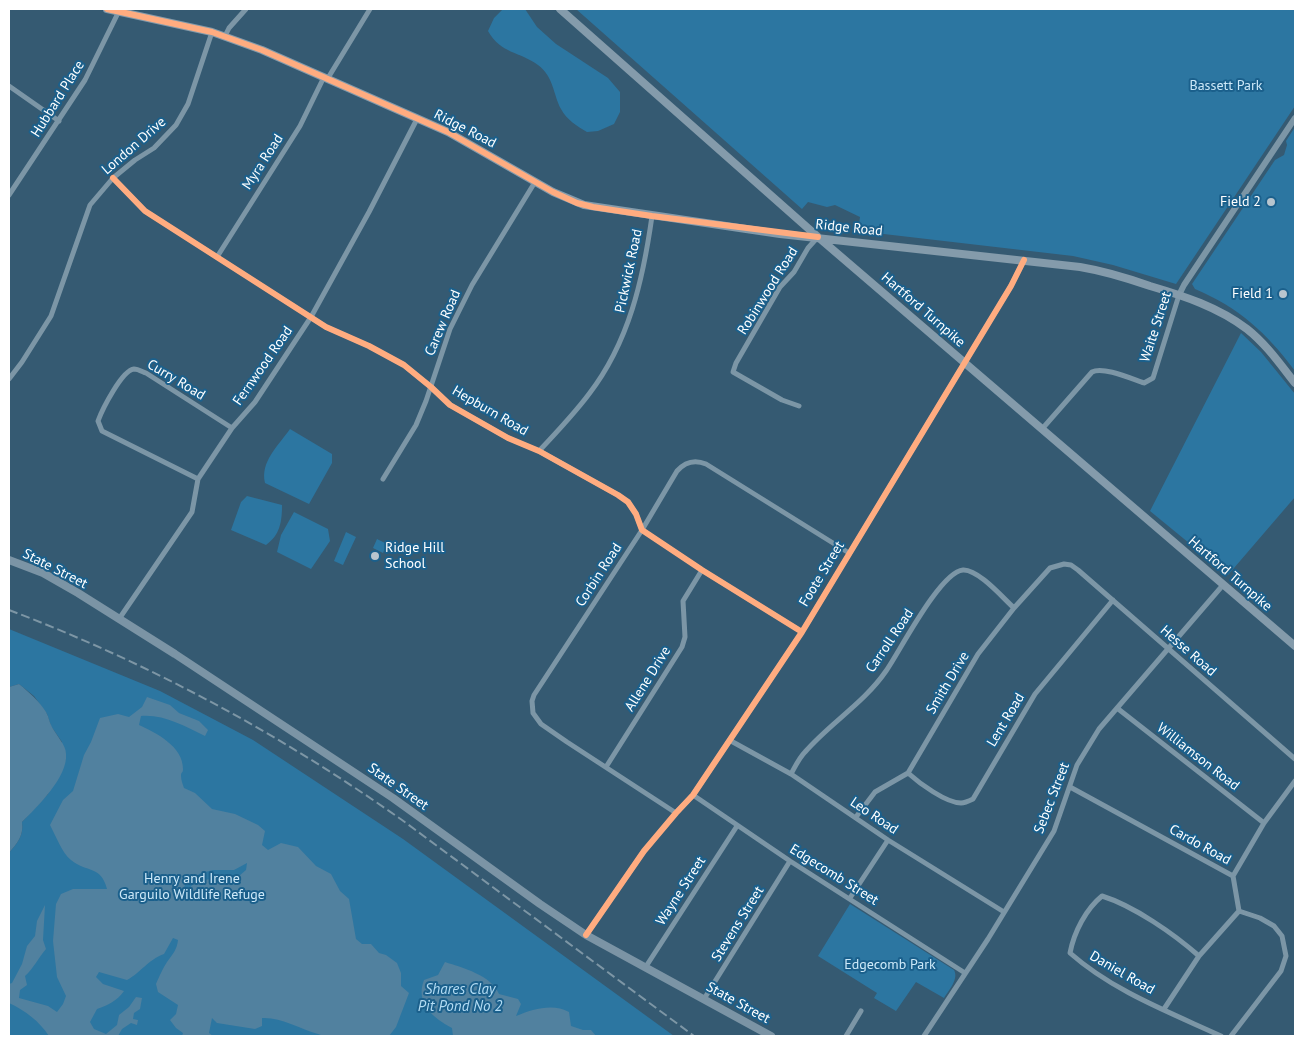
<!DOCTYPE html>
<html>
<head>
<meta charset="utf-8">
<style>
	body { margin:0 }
	#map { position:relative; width:1304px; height:1045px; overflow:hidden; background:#355a72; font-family:"PT Sans",sans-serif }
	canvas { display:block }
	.frame { position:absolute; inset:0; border:10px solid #fff; pointer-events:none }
</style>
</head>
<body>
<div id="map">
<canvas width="1304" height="1045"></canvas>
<div class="frame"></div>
</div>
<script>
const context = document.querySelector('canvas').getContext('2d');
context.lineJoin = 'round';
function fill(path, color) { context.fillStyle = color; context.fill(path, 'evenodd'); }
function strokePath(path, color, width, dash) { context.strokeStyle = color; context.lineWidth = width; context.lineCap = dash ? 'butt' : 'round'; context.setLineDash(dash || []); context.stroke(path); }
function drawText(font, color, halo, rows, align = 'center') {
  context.font = font + ' "PT Sans",sans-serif'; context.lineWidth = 4; context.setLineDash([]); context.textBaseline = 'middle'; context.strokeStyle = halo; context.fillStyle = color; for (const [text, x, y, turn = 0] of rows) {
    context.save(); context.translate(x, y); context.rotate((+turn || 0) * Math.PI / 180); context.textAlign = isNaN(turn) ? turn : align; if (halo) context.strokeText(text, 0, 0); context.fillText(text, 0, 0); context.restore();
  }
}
fill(new Path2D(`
	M 503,9 L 525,9 L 537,27 L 556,44 L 608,78 L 620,92 L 620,112 L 614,124 L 598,131 L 587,132 C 577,126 567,120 561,109 C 553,94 554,77 538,65 C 519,51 501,54 488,31 L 494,18 Z
	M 576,9 L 1295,9 L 1295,106 L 1176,284 L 1113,265 L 1073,256 L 858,231 L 860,217 L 835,205 L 827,207 L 808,202 L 802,209 Z
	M 1295,127 L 1295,371 C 1267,333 1238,307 1195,289 L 1192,284 L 1275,160 L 1284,155 L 1287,145 L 1286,141 Z
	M 1241,333 L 1261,352 L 1295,394 L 1295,497 L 1228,575 L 1150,511 Z
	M 290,429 L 332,454 L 332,463 L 309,504 L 265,483 C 260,462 278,446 290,429 Z
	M 247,496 L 282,505 C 282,522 280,535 266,545 L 231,530 L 241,502 Z
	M 294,512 L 328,529 L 330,541 L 311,569 L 277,552 L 281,535 Z
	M 346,532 L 356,537 L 343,565 L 334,561 Z
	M 377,539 L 387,544 L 383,553 L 373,548 Z
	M 9,629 L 160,691 L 253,740 L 403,839 L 674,1036 L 9,1036 L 9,853 C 17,843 24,836 22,822 L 48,794 L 62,742 L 51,726 L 47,714 L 34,696 L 19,684 L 9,687 Z
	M 850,904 L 954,970 C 959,979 949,990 944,998 L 916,982 L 896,1011 L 874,998 L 877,993 L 818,956 Z`), '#2c76a1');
fill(new Path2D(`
	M 19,684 C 30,693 39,701 46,712 C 49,717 49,722 52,727 C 56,735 66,745 66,754 C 68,777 37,807 22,822 C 24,836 17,843 9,853 L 9,687 Z
	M 147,697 L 170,705 L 179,713 L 199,721 L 208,730 L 205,736 C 185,726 163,714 141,716 L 139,725 C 156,733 183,746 183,769 C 183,774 181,771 181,776 C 181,780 183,785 184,788 L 195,793 L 212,809 L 235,814 L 258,825 L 265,831 L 262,845 L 268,850 L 281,843 L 298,847 L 316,866 L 331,874 L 340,891 L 349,899 L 356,939 L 362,944 L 371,944 L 379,953 L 386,955 L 397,963 L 401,973 L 401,986 L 409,993 L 396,1027 L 389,1036 C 369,1036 335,1040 318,1034 C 300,1029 281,1017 262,1018 L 262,1026 L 255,1029 L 217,1023 L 212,1018 L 209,1033 L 213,1036 L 182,1036 L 183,1033 L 176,1028 L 170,1020 L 176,1014 L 178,1005 L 158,992 L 156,984 C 159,977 163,968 167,962 C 172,955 177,950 178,940 L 173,938 L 164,954 C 146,961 142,972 127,980 L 99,972 L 96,977 L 103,984 L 124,991 C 117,1001 108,1005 97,1009 L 90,1022 L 94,1029 L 106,1034 L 117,1025 L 119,1015 L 129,1007 L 136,997 L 142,998 L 140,1009 L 134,1013 L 133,1019 L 138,1020 L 137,1025 L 131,1023 L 122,1029 L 118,1036 L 49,1036 C 39,1021 26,1011 9,1003 L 9,984 L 12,983 L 22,964 L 27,946 L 35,936 L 37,921 L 45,905 L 43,940 L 46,949 C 38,958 34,968 25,976 L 27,985 L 20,990 L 19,998 L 48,1006 L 57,1012 L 63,1004 L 66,996 L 57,977 L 53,941 L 56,904 L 61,894 L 73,889 L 107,889 C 101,865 87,873 71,860 C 62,853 56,836 50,825 L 63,800 L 73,791 L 84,755 L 91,742 L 100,718 L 118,714 L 129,717 L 142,707 ZM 247,863 L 246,870 L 239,876 L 230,878 L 220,877 L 195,882 L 185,893 L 181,893 L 187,881 L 201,873 L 213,870 L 234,870 Z
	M 445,962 C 463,968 491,975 499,994 L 518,999 L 521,1004 L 516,1016 C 533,1009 553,1003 569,1012 L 571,1026 L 583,1030 L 591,1030 L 596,1036 L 453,1036 L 452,1028 C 433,1018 415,1003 424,980 L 438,975 Z`), '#51819f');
strokePath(new Path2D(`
	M 225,36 L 229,28 L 246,9
	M 328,78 L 370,9
	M 9,86 L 59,121
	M 113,178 L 145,211 L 326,327 L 369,346 L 404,365 L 431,387 L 450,405 L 508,438 L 539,451 L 618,495 L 628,502 L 636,514 L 642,530 L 702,570 L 802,632
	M 9,195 L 85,80 L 119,11
	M 217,257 L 300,126 L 324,77
	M 9,379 L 22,362 L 51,316 L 90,205 L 113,178 L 135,160 L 154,148 L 176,125 L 188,104 L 212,32
	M 799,406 L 782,400 L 733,372 L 736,363 L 780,287 L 794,272 L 808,248 L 817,238
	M 1042,429 L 1092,372 C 1103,366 1132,379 1144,383 L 1153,378 L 1179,295
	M 539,451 C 556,433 574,414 589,394 C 629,342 643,280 652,216
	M 198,479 L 102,431 L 98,421 C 102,410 122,370 134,369 C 138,369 143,372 146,373 L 232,428
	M 383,479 L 416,425 L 426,401 L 450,329 L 472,285 L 535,182
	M 119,619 L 192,512 L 198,479 L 232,428 L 255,402 L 311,317 L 369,212 L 417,119
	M 1117,708 L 1264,823
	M 731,741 L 791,774 L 888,840 L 1004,912
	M 606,767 L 682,647 L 685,637 L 683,601 L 702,570
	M 908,773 C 919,783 946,803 961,803 C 965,803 969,801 973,799 L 1035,694 L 1113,600
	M 791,774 C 795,767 799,758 805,752 C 830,723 864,703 886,671 C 900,651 940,572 963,570 C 978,569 1003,598 1014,608
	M 1070,787 L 1233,876
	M 693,795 L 790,861 L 965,973
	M 676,813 L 567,742 L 541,724 L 533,713 L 532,701 L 534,695 L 642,530 L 677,471 C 685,462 694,459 706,464 L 849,553
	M 856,817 L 875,792 L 908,773 L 978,654 L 1014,608 L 1050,568 L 1064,564 L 1071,565 L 1078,570 L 1295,759
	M 1233,876 L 1264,823 L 1295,781
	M 850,898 L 888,840
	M 586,935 L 644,851 L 676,813 L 693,795 L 802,632 L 1011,286 L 1024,260
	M 1199,956 C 1174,934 1134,906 1102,896 C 1086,909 1074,932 1070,953 C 1113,991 1169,1012 1221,1036
	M 645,968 L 737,826
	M 704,999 L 790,861
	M 1164,1009 L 1199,956 L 1239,911 L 1233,876
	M 846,1036 L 861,1011
	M 924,1036 L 988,939 L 1054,831 L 1077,765 L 1099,729 L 1223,585
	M 1231,1036 L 1281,971 L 1286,956 L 1282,936 L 1274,926 L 1260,918 L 1239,911`), '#7c96a6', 5);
strokePath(new Path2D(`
	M 1179,295 L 1184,285 L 1295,118`), '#7c96a6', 6);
strokePath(new Path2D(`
	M 107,9 L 212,32 L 262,50 L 448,132 L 553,192 L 584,205 L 780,234 L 1080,267 C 1104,271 1127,278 1150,286 C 1184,296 1218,307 1247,329 C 1266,344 1280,364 1295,383
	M 560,9 L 818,237 L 1295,646`), '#849bab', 8);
strokePath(new Path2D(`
	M 9,560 L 43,573 L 78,593 L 175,654 L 393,798 L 540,904 L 586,935 L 771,1036`), '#7b94a5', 8);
strokePath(new Path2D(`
	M 9,610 C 149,663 280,734 402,820 L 694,1036`), '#7d96a5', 2, [9, 4]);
strokePath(new Path2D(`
	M 107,9 L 212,32 L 262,50 L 448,132 L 553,192 L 577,203 L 593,207 L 652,216 L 818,237
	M 113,178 L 145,211 L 326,327 L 369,346 L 404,365 L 431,387 L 450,405 L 508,438 L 539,451 L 618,495 L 628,502 L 636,514 L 642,530 L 702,570 L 802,632
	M 586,935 L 644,851 L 676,813 L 693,795 L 802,632 L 1011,286 L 1024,260`), '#ffac80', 6);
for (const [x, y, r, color] of [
	[1271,202,5,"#b8c5ce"],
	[1283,294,5,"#b8c5ce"],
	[375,556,5,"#b8c5ce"]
]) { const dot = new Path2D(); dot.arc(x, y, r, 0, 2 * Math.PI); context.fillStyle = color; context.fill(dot); strokePath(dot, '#1b608c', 2); }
drawText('14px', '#cde9f9', '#1b608c', [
	["Bassett Park",1226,86],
	["Henry and Irene",192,879],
	["Garguilo Wildlife Refuge",192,895],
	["Edgecomb Park",890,965]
]);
drawText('14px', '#fff', '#1b608c', [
	["Hubbard Place",58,99,-58],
	["Ridge Road",465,129,27],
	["London Drive",134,146,-41],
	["Myra Road",263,162,-57],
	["Ridge Road",849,228,6],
	["Pickwick Road",629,271,-78],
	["Robinwood Road",768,291,-58],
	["Hartford Turnpike",923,310,41],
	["Carew Road",443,323,-67],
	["Waite Street",1156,327,-72],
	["Fernwood Road",263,366,-55],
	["Curry Road",176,380,31],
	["Hepburn Road",490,411,30],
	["State Street",55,569,27],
	["Foote Street",822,574,-59],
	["Hartford Turnpike",1230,574,41],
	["Corbin Road",599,575,-57],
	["Carroll Road",890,641,-56],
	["Hesse Road",1188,651,41],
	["Allene Drive",648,679,-58],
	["Smith Drive",948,683,-59],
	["Lent Road",1006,720,-59],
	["Williamson Road",1198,757,38],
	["State Street",398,787,35],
	["Sebec Street",1052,798,-69],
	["Leo Road",874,816,34],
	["Cardo Road",1200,845,29],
	["Edgecomb Street",834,875,32],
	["Wayne Street",681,891,-57],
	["Stevens Street",738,924,-58],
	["Daniel Road",1122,973,30],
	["State Street",738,1003,29]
]);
drawText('14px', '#fff', '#1b608c', [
	["Field 2",1261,202],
	["Field 1",1273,294],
	["Ridge Hill",385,548,"left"],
	["School",385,564,"left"]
], 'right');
drawText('italic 15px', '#b3dcf4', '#1b608c', [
	["Shares Clay",460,990],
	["Pit Pond No 2",460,1007]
]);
</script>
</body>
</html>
